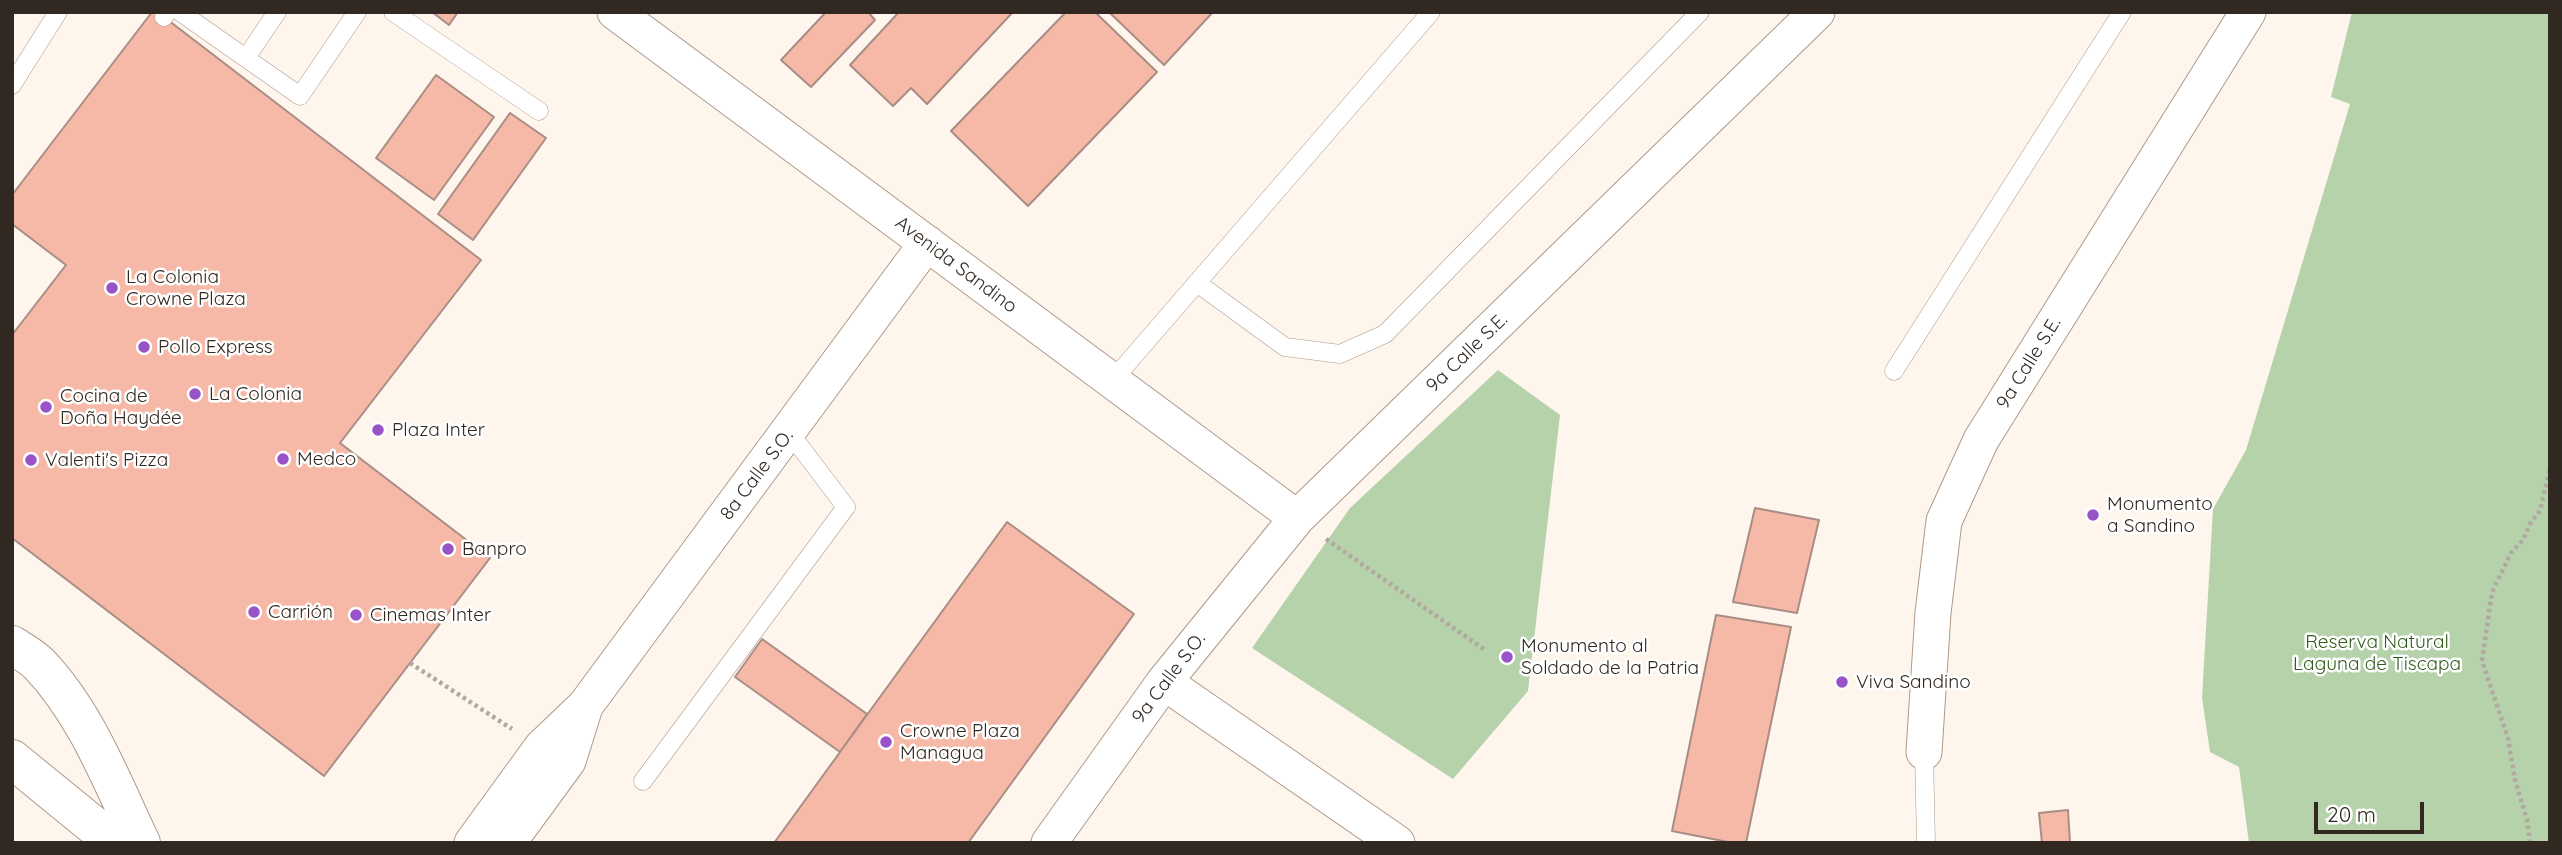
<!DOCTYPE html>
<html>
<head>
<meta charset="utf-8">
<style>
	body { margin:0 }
	#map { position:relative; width:2562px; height:855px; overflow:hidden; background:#fef5ed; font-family:Quicksand,sans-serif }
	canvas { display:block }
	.frame { position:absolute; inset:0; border:14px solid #302821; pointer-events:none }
	.scale { position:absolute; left:2314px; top:802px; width:110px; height:32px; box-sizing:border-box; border:4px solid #302821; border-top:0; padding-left:9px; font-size:21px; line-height:24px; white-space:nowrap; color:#302821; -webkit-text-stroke:5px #fff; paint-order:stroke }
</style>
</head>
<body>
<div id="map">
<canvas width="2562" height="855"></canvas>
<div class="frame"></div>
<div class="scale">20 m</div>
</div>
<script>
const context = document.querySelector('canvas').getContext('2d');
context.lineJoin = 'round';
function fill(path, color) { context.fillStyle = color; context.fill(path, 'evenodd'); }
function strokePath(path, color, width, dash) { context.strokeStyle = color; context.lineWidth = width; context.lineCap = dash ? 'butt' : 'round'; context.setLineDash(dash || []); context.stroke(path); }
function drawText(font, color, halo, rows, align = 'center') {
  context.font = font + ' Quicksand,sans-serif'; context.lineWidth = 5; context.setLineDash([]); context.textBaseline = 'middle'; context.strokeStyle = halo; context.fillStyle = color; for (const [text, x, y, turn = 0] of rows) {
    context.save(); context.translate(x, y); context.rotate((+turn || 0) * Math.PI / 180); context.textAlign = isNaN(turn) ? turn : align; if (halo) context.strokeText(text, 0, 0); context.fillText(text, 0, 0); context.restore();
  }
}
fill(new Path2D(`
	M 2352,12 L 2550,12 L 2550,843 L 2249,843 L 2239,767 L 2210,752 L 2202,698 L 2213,509 L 2246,450 L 2350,104 L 2331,97 Z
	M 1498,370 L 1560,415 L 1528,691 L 1453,779 L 1252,648 L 1350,508 Z`), '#b6d2ab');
const building = new Path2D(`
	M 152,12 L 158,12 L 164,17 L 481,260 L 340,443 L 490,558 L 324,776 L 12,538 L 12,335 L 66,265 L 12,224 L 12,195 Z
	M 432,12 L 458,12 L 449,25 Z
	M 826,12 L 868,12 L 875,20 L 811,87 L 781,60 Z
	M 899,12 L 1013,12 L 927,104 L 911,88 L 893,106 L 850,65 Z
	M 1066,12 L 1095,12 L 1157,72 L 1028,206 L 951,131 Z
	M 1109,12 L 1213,12 L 1164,65 Z
	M 436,75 L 494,117 L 434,200 L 376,158 Z
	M 510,113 L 546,138 L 473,240 L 438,214 Z
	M 1755,508 L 1819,520 L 1797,613 L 1733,602 Z
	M 1007,522 L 1134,614 L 968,843 L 774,843 Z
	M 1716,615 L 1791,627 L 1746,843 L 1733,843 L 1672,831 Z
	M 762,639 L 867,714 L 840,752 L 735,677 Z
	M 2068,810 L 2070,843 L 2042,843 L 2039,813 Z`);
fill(building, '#f6b9a7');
strokePath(building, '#a88d85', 2);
const lane = new Path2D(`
	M 180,12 L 300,96 L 357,12
	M 393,12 L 539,111
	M 164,17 L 167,12
	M 246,58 L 277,12
	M 12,85 L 58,12
	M 1197,283 L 1285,347 L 1340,354 L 1385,334 L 1700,12
	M 1894,371 L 2122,12
	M 1112,381 L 1431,12
	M 1924,752 L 1926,843
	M 643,781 L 846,507 L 789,432`);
const street = new Path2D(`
	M 615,12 L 1297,518
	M 1164,682 L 1397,843
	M 1924,752 L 1933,613 L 1944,521 L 1981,440 L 2248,12
	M 472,843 L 541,748 L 585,706 L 927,243
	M 508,843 L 568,761 L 584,710
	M 1049,843 L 1164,682 L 1297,518 L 1817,12`);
const highway = new Path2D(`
	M 12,645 C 21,651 31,656 39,664 C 86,713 112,782 141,843
	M 12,759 L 115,843`);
strokePath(lane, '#af9989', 19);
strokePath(street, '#af9989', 37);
strokePath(highway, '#af9989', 40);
strokePath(new Path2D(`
	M 1326,539 L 1485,650
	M 410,663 L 512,729
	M 2530,843 L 2527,820 L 2515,780 L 2508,738 L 2482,661 L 2492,592 L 2511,553 L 2523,540 L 2531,522 L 2540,511 L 2550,469`), '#b1a8a1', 4.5, [3.5, 3.5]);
strokePath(lane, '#fff', 18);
strokePath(street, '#fff', 35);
strokePath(highway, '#fff', 38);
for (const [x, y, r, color] of [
	[112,288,7,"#9853c7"],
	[144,347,7,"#9853c7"],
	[195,394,7,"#9853c7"],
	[46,407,7,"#9853c7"],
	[378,430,7,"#9853c7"],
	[283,459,7,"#9853c7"],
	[31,460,7,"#9853c7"],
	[2093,515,7,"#9853c7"],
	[448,549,7,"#9853c7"],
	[254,612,7,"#9853c7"],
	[356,615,7,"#9853c7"],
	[1507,657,7,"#9853c7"],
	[1842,682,7,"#9853c7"],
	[886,742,7,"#9853c7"]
]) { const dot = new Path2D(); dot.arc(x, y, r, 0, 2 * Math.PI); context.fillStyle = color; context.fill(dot); strokePath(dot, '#fff', 2.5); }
drawText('19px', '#302821', '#fff', [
	["Avenida Sandino",956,265,37],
	["9a Calle S.E.",1467,353,-44],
	["9a Calle S.E.",2029,363,-58],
	["8a Calle S.O.",757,475,-53],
	["9a Calle S.O.",1169,678,-53]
]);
drawText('19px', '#302821', '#fff', [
	["La Colonia",126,277],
	["Crowne Plaza",126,299],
	["Pollo Express",158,347],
	["La Colonia",209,394],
	["Cocina de",60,396],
	["Doña Haydée",60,418],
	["Plaza Inter",392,430],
	["Medco",297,459],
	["Valenti's Pizza",45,460],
	["Monumento",2107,504],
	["a Sandino",2107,526],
	["Banpro",462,549],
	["Carrión",268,612],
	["Cinemas Inter",370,615],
	["Monumento al",1521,646],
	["Soldado de la Patria",1521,668],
	["Viva Sandino",1856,682],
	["Crowne Plaza",900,731],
	["Managua",900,753]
], 'left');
drawText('19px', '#325c1c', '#fff', [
	["Reserva Natural",2377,642],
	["Laguna de Tiscapa",2377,664]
]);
</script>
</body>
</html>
